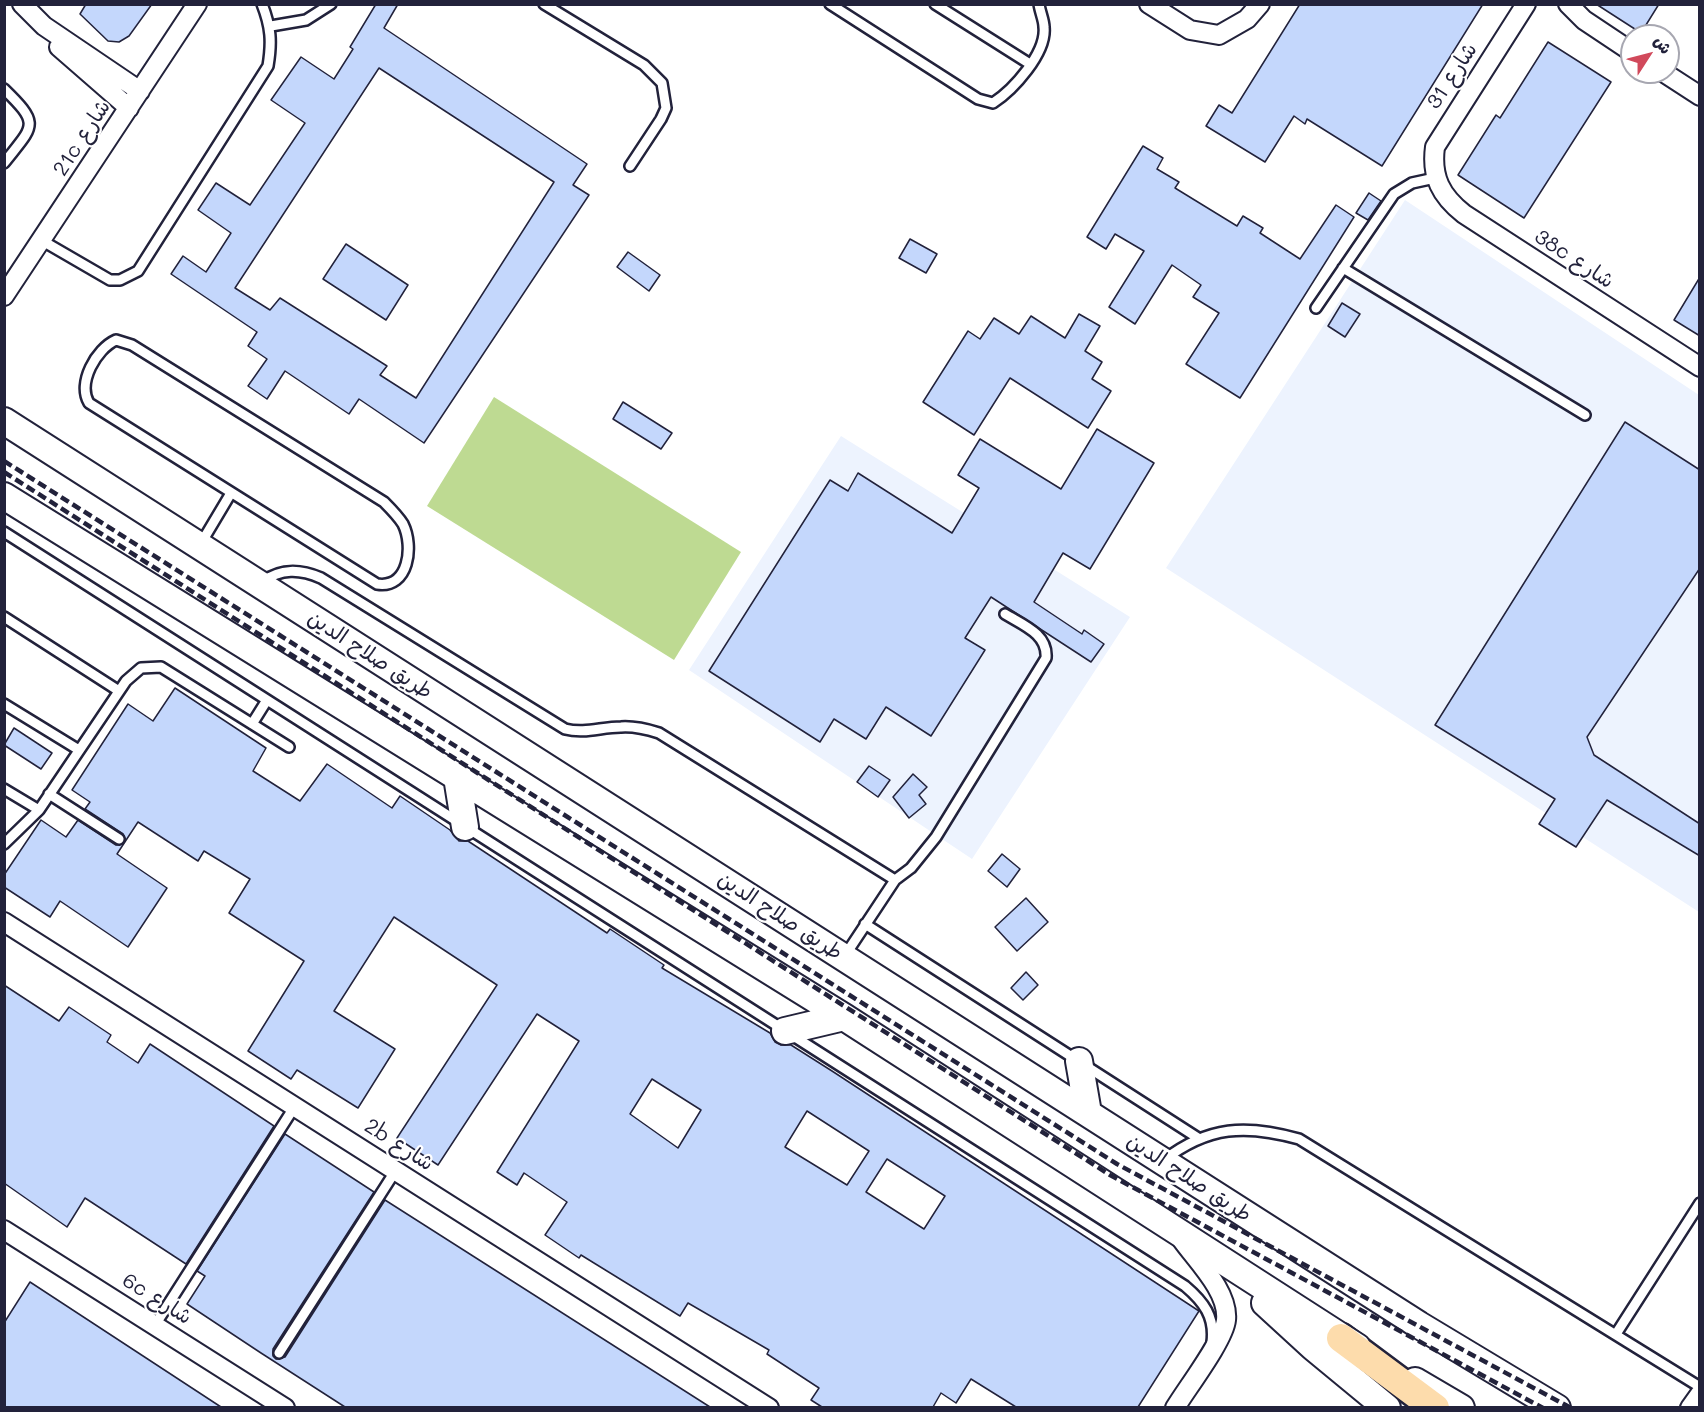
<!DOCTYPE html>
<html>
<head>
<meta charset="utf-8">
<style>
	body { margin:0 }
	#map { position:relative; width:1704px; height:1412px; overflow:hidden; background:#fff; font-family:Mali,"Playpen Sans Arabic",sans-serif }
	canvas { display:block }
	.frame { position:absolute; inset:0; border:6px solid #22223b; pointer-events:none }
	.north { position:absolute; left:1620px; top:24px; width:60px; height:60px; box-sizing:border-box; background:#fff; border:2px solid #a7a7b1; border-radius:50%; rotate:54deg; font-size:16px; font-weight:700; line-height:24px; text-align:center; color:#22223b }
	.north::after { content:''; display:block; margin:auto; width:21px; height:27px; background:#d1495b; clip-path:polygon(50% 0,100% 100%,50% 72%,0 100%) }
</style>
</head>
<body>
<div id="map">
<canvas width="1704" height="1412"></canvas>
<div class="frame"></div>
<div class="north">ش</div>
</div>
<script>
const context = document.querySelector('canvas').getContext('2d');
context.lineJoin = 'round';
function fill(path, color) { context.fillStyle = color; context.fill(path, 'evenodd'); }
function strokePath(path, color, width, dash) { context.strokeStyle = color; context.lineWidth = width; context.lineCap = dash ? 'butt' : 'round'; context.setLineDash(dash || []); context.stroke(path); }
function drawText(font, color, halo, rows, align = 'center') {
  context.font = font + ' Mali,"Playpen Sans Arabic",sans-serif'; context.lineWidth = 4.5; context.setLineDash([]); context.textBaseline = 'middle'; context.strokeStyle = halo; context.fillStyle = color; for (const [text, x, y, turn = 0] of rows) {
    context.save(); context.translate(x, y); context.rotate((+turn || 0) * Math.PI / 180); context.textAlign = isNaN(turn) ? turn : align; if (halo) context.strokeText(text, 0, 0); context.fillText(text, 0, 0); context.restore();
  }
}
fill(new Path2D(`
	M 1405,200 L 1699,395 L 1699,912 L 1166,568 Z
	M 841,436 L 1130,617 L 972,859 L 689,670 Z`), '#edf3fe');
fill(new Path2D(`
	M 494,397 L 741,552 L 674,660 L 427,506 Z`), '#beda92');
const building = new Path2D(`
	M 86,4 L 152,4 L 129,36 L 119,42 L 108,41 L 80,14 Z
	M 376,4 L 398,4 L 384,28 L 587,164 L 573,185 L 589,195 L 424,443 L 359,399 L 349,414 L 285,371 L 267,399 L 248,386 L 267,359 L 248,346 L 257,332 L 171,274 L 183,256 L 206,272 L 231,233 L 198,210 L 216,183 L 250,205 L 305,123 L 271,100 L 301,57 L 334,79 L 353,49 L 350,47 ZM 379,68 L 554,182 L 416,398 L 380,375 L 387,366 L 280,298 L 270,310 L 235,288 Z
	M 1300,4 L 1483,4 L 1382,166 L 1307,119 L 1305,124 L 1294,116 L 1265,162 L 1206,126 L 1219,105 L 1232,113 Z
	M 1596,4 L 1659,4 L 1641,33 Z
	M 1548,42 L 1611,82 L 1524,218 L 1458,175 L 1496,115 L 1500,118 Z
	M 1143,146 L 1163,158 L 1157,169 L 1179,182 L 1175,188 L 1237,226 L 1243,216 L 1263,228 L 1260,233 L 1300,259 L 1336,205 L 1354,217 L 1240,398 L 1186,364 L 1219,313 L 1193,297 L 1201,285 L 1172,265 L 1135,324 L 1109,307 L 1144,251 L 1115,234 L 1106,249 L 1087,237 Z
	M 1369,193 L 1381,201 L 1368,220 L 1356,213 Z
	M 910,239 L 937,254 L 926,273 L 899,258 Z
	M 346,244 L 408,285 L 386,320 L 323,279 Z
	M 628,252 L 660,275 L 649,291 L 617,267 Z
	M 1700,277 L 1700,336 L 1674,320 Z
	M 1342,303 L 1360,314 L 1345,337 L 1328,326 Z
	M 1079,314 L 1100,326 L 1085,351 L 1102,362 L 1092,379 L 1111,391 L 1088,428 L 1010,378 L 974,435 L 923,402 L 968,331 L 980,339 L 994,318 L 1019,334 L 1031,316 L 1065,338 Z
	M 623,402 L 672,433 L 661,449 L 613,419 Z
	M 1625,422 L 1700,470 L 1700,568 L 1587,737 L 1594,755 L 1700,824 L 1700,856 L 1607,800 L 1576,847 L 1539,824 L 1555,799 L 1435,725 Z
	M 1097,429 L 1154,463 L 1090,569 L 1063,553 L 1034,602 L 1082,634 L 1084,630 L 1104,644 L 1091,662 L 991,597 L 965,638 L 985,650 L 931,736 L 886,707 L 866,739 L 834,719 L 820,742 L 709,671 L 830,480 L 848,491 L 858,473 L 952,533 L 979,488 L 958,475 L 980,439 L 1061,489 Z
	M 175,688 L 266,748 L 253,771 L 300,801 L 327,764 L 392,808 L 400,796 L 450,830 L 459,841 L 468,841 L 607,933 L 610,929 L 664,965 L 662,968 L 770,1033 L 775,1042 L 781,1045 L 791,1045 L 832,1071 L 1199,1311 L 1138,1407 L 1016,1407 L 971,1379 L 956,1403 L 941,1393 L 933,1407 L 822,1407 L 811,1400 L 819,1388 L 767,1354 L 769,1350 L 688,1303 L 680,1316 L 581,1255 L 579,1258 L 545,1235 L 567,1202 L 524,1173 L 517,1185 L 497,1172 L 579,1041 L 537,1014 L 438,1165 L 397,1138 L 497,985 L 394,917 L 334,1011 L 395,1049 L 358,1108 L 297,1070 L 291,1079 L 248,1051 L 304,961 L 229,913 L 250,879 L 204,851 L 198,861 L 138,822 L 117,854 L 167,888 L 128,947 L 60,901 L 50,917 L 4,887 L 4,875 L 41,820 L 66,837 L 78,820 L 116,845 L 124,843 L 123,834 L 85,809 L 90,802 L 72,790 L 128,704 L 153,721 ZM 652,1079 L 701,1110 L 678,1148 L 630,1114 ZM 807,1111 L 869,1151 L 847,1185 L 785,1147 ZM 887,1159 L 945,1196 L 924,1229 L 866,1192 Z
	M 14,728 L 52,753 L 41,769 L 4,745 Z
	M 869,766 L 890,780 L 878,797 L 857,782 Z
	M 913,774 L 927,787 L 919,795 L 926,804 L 909,818 L 893,797 Z
	M 1002,854 L 1020,869 L 1007,887 L 988,871 Z
	M 1026,898 L 1048,922 L 1017,951 L 995,927 Z
	M 1026,972 L 1038,985 L 1023,1000 L 1011,988 Z
	M 4,985 L 59,1021 L 69,1007 L 111,1035 L 107,1042 L 138,1063 L 150,1044 L 274,1126 L 186,1264 L 85,1198 L 67,1227 L 4,1183 Z
	M 285,1134 L 374,1192 L 273,1349 L 273,1356 L 276,1359 L 285,1357 L 385,1200 L 710,1407 L 345,1407 L 261,1353 L 187,1304 L 205,1276 L 197,1271 Z
	M 30,1282 L 221,1407 L 4,1407 L 4,1323 Z`);
fill(building, '#c4d7fc');
strokePath(building, '#22223b', 1.5);
const lane = new Path2D(`
	M 544,4 L 644,65 L 662,83 L 666,108 L 661,119 L 630,166
	M 830,4 L 978,99 L 993,103 C 1013,90 1047,53 1044,27 C 1044,20 1040,12 1039,4
	M 935,4 L 1030,64
	M 271,26 L 306,20 L 331,4
	M 4,89 C 41,125 34,125 4,163
	M 41,240 L 110,280 L 120,280 L 138,271 L 268,66 C 272,42 271,27 262,4
	M 1343,268 L 1585,415
	M 1316,308 L 1394,194 L 1412,183 L 1435,178
	M 116,340 L 132,345 L 384,502 C 391,509 398,516 403,524 C 414,546 409,589 377,584 L 89,403 C 77,383 96,349 116,340 Z
	M 4,532 L 1185,1286 C 1204,1302 1215,1317 1212,1342
	M 200,545 L 231,493
	M 262,582 C 281,568 300,569 321,578 L 565,729 C 585,734 601,727 621,727 C 634,726 646,729 659,733 L 895,880
	M 4,617 L 119,691
	M 4,704 L 79,750
	M 252,724 L 267,700
	M 4,789 L 39,810
	M 49,794 L 119,839
	M 4,844 L 39,810 L 126,681 L 141,668 L 161,667 L 289,747
	M 865,924 L 1198,1138
	M 844,957 L 895,880 L 911,868 L 936,837 L 1046,658 C 1048,634 1023,625 1005,614
	M 1164,1160 C 1208,1126 1246,1124 1299,1139 L 1700,1387
	M 155,1325 L 295,1106
	M 1616,1334 L 1700,1203
	M 279,1353 L 396,1170`);
const street = new Path2D(`
	M 22,4 L 44,26 L 140,91
	M 1149,4 L 1190,30 L 1219,35 L 1247,19 L 1260,4
	M 1526,4 L 1435,147 C 1431,177 1441,196 1464,214 L 1700,367
	M 1568,4 L 1584,20 L 1632,52
	M 59,47 L 129,108
	M 1663,72 L 1700,96
	M 4,296 L 197,4
	M 4,922 L 769,1408
	M 4,1230 L 285,1408
	M 1175,1408 C 1187,1388 1224,1340 1226,1320 C 1229,1292 1197,1261 1182,1240
	M 1690,1408 L 1700,1394`);
const secondary = new Path2D(`
	M 4,421 L 1419,1325 L 1557,1408
	M 4,496 L 844,1017 L 1357,1347
	M 457,777 L 465,827
	M 785,1031 L 844,1017
	M 1079,1061 L 1088,1113
	M 1265,1303 L 1313,1347 L 1387,1408
	M 1415,1381 L 1461,1408`);
const primary = new Path2D(`
	M 1341,1338 L 1435,1408`);
strokePath(lane, '#22223b', 14);
strokePath(street, '#22223b', 22);
strokePath(secondary, '#22223b', 30);
strokePath(primary, '#22223b', 33);
strokePath(lane, '#fff', 9);
strokePath(street, '#fff', 18);
strokePath(secondary, '#fff', 26);
strokePath(primary, '#fddcac', 28);
strokePath(new Path2D(`
	M 4,461 L 1117,1164 L 1571,1408
	M 4,472 L 1110,1175 L 1543,1408`), '#22223b', 4.5, [9, 4.5]);
drawText('21px', '#22223b', '#fff', [
	["شارع 31",1452,76,-57],
	["21c شارع",82,138,-57],
	["38c شارع",1574,259,33],
	["طريق صلاح الدين",370,655,33],
	["طريق صلاح الدين",780,916,33],
	["2b شارع",399,1145,33],
	["طريق صلاح الدين",1189,1178,33],
	["6c شارع",157,1299,32]
]);
</script>
</body>
</html>
